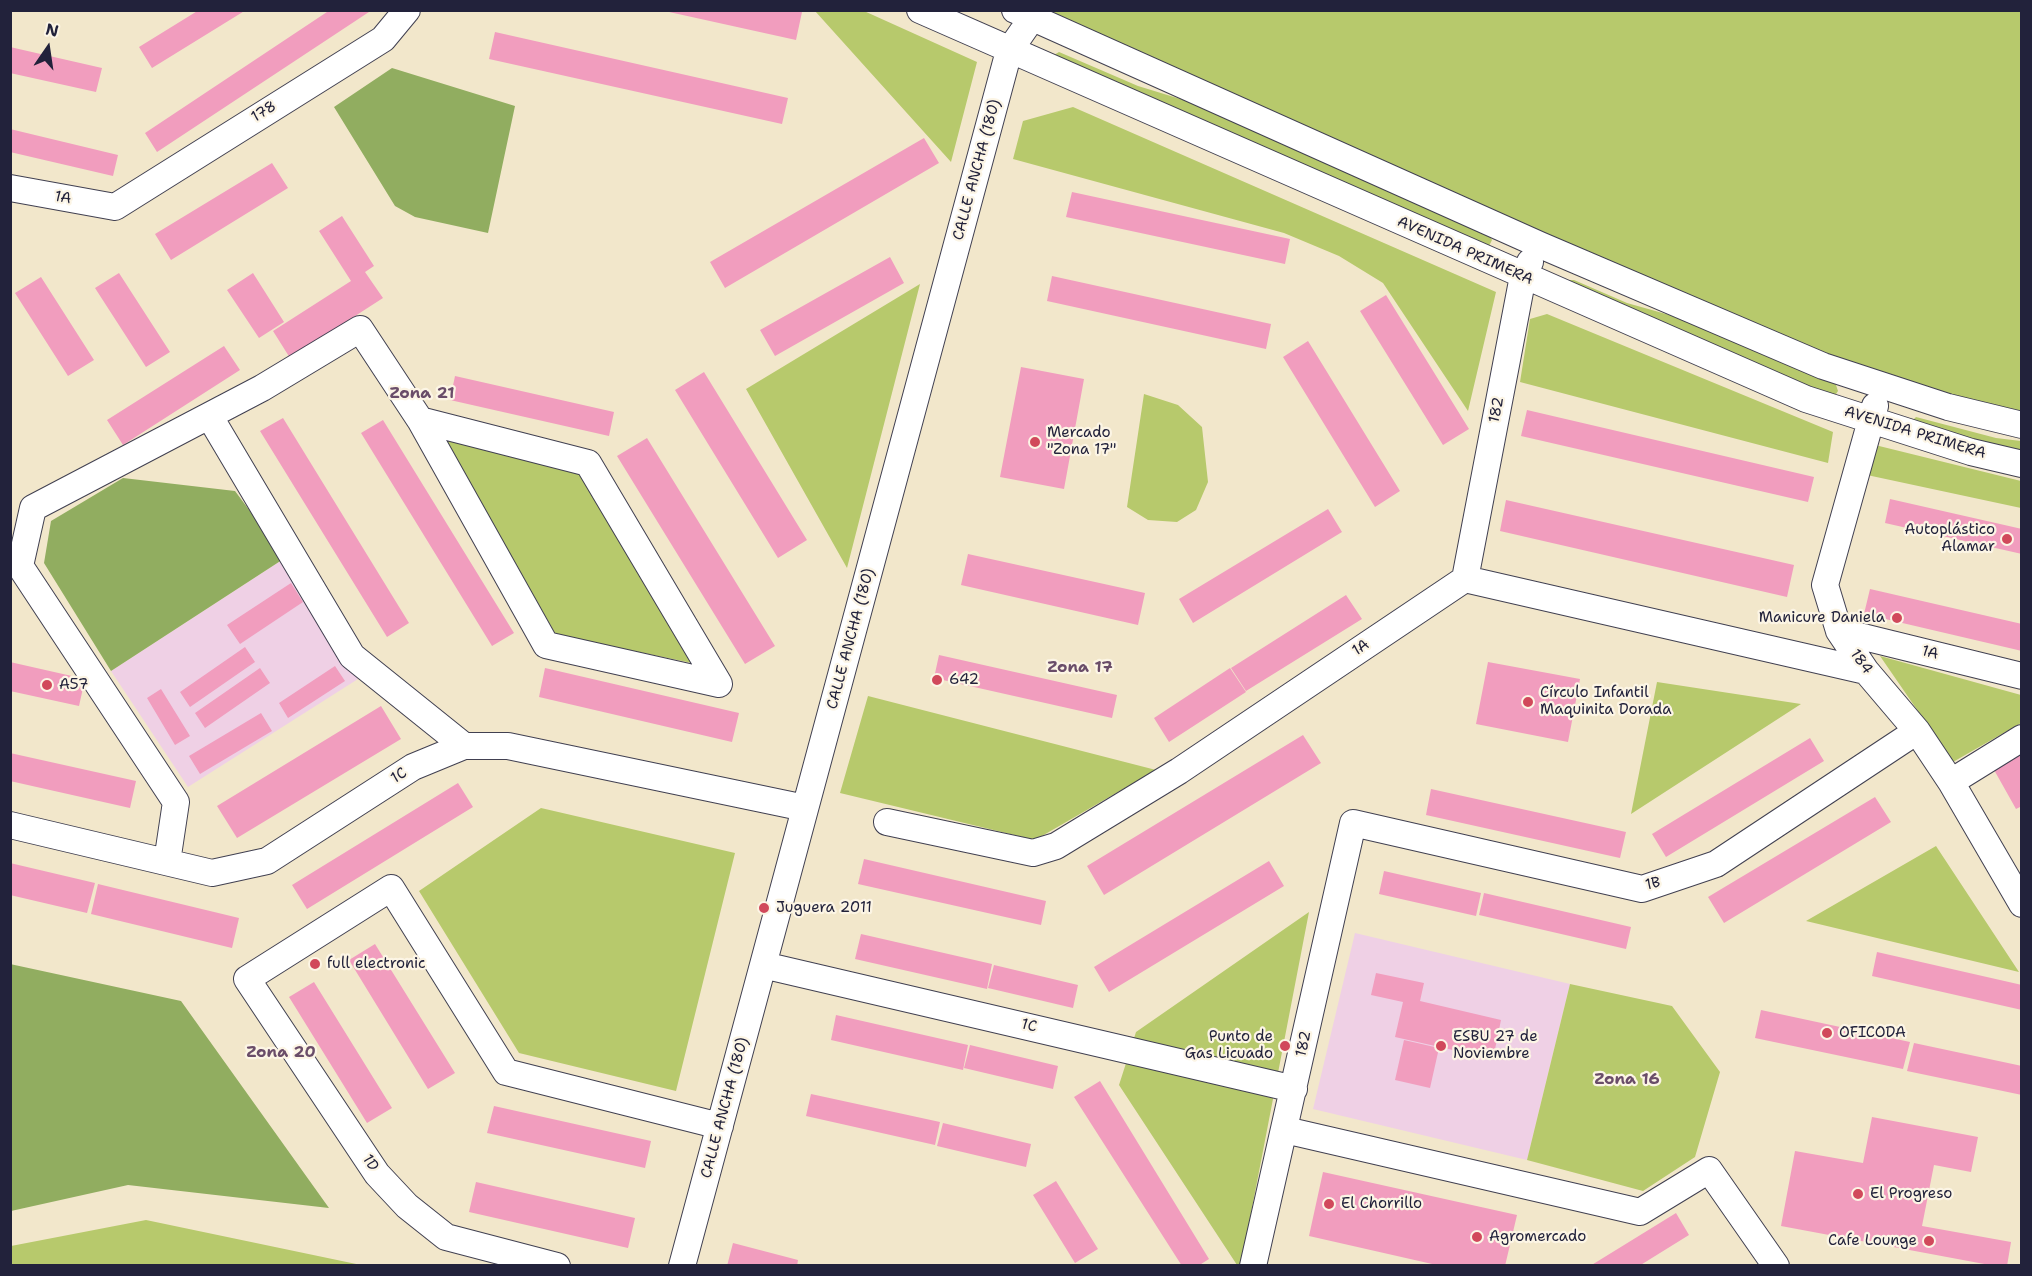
<!DOCTYPE html>
<html>
<head>
<meta charset="utf-8">
<style>
	body { margin:0 }
	#map { position:relative; width:2032px; height:1276px; overflow:hidden; background:#f2e7cb; font-family:"Shantell Sans",sans-serif }
	canvas { display:block }
	.frame { position:absolute; inset:0; border:12px solid #22223b; pointer-events:none }
	.north { position:absolute; left:18px; top:18px; width:60px; height:60px; -webkit-text-stroke:4px #fcf5e5; paint-order:stroke; rotate:13deg; font-size:16px; font-weight:700; line-height:24px; text-align:center; color:#22223b }
	.north::after { content:''; display:block; margin:auto; width:21px; height:27px; background:#22223b; clip-path:polygon(50% 0,100% 100%,50% 72%,0 100%) }
</style>
</head>
<body>
<div id="map">
<canvas width="2032" height="1276"></canvas>
<div class="frame"></div>
<div class="north">N</div>
</div>
<script>
const ctx = document.querySelector('canvas').getContext('2d');
ctx.lineJoin = 'round';
function fill(path, color) { ctx.fillStyle = color; ctx.fill(path, 'evenodd'); }
function trace(path, color, width, dash) { ctx.strokeStyle = color; ctx.lineWidth = width; ctx.lineCap = dash ? 'butt' : 'round'; ctx.setLineDash(dash || []); ctx.stroke(path); }
function label(font, color, halo, rows, align = 'center') {
  ctx.font = font + ' "Shantell Sans",sans-serif'; ctx.lineWidth = 4.5; ctx.setLineDash([]); ctx.textBaseline = 'middle'; ctx.strokeStyle = halo; ctx.fillStyle = color; for (const [text, x, y, turn = 0] of rows) {
    ctx.save(); ctx.translate(x, y); ctx.rotate((+turn || 0) * Math.PI / 180); ctx.textAlign = isNaN(turn) ? turn : align; if (halo) ctx.strokeText(text, 0, 0); ctx.fillText(text, 0, 0); ctx.restore();
  }
}
fill(new Path2D(`
	M285 558 358 679 188 787 111 671Z
	M1355 933 1570 984 1527 1160 1313 1109Z`), '#efd0e5');
fill(new Path2D(`
	M815 11H864L977 62 951 162Z
	M1031 11H2021V419L1876 386Z
	M1059 52 1138 86 1187 101 1489 235 1492 240 1489 246 1055 59 1054 55Z
	M1073 107 1496 292 1468 411 1383 283 1339 256 1284 233 1013 159 1023 121Z
	M1568 280H1574L1627 303 1673 316 1835 382 1838 391 1834 397 1823 396 1565 284Z
	M920 284 847 568 746 389Z
	M1547 314 1833 432 1828 463 1520 382 1530 319Z
	M1144 394 1178 405 1202 427 1208 482 1196 510 1177 522 1148 520 1127 507Z
	M1916 417 1996 438 2021 441V454L1915 425 1912 421Z
	M446 440 584 471 692 663 556 635Z
	M1875 445 2021 481V508L1867 475Z
	M1880 656 2021 695V723L1953 762Z
	M1657 682 1801 704 1631 814Z
	M868 696 1156 770 1035 840 840 793Z
	M541 808 735 853 676 1091 519 1053 419 891Z
	M1936 846 2019 972 1806 921Z
	M1309 912 1241 1265H1237L1119 1085 1136 1032Z
	M1570 984 1672 1006 1720 1072 1695 1157 1643 1191 1527 1160Z
	M146 1220 361 1265H11V1246Z`), '#b7c96c');
fill(new Path2D(`
	M392 68 515 106 488 233 415 217 395 206 334 107Z
	M123 478 235 491 285 558 111 671 44 563 51 521Z
	M10 964 181 1001 329 1208 128 1185 11 1211Z`), '#91ad60');
fill(new Path2D(`
	M199 10H246L152 68 139 47Z
	M330 10H372L157 152 145 133Z
	M660 10H793L802 12 796 40Z
	M495 32 788 98 782 124 489 59Z
	M10 47 102 68 96 92 10 73Z
	M10 129 118 155 113 176 10 152Z
	M924 138 939 163 725 288 710 262Z
	M272 163 288 188 171 260 155 234Z
	M1072 192 1290 239 1285 264 1066 217Z
	M342 216 374 266 365 272 383 298 290 358 273 331 351 281 319 231Z
	M890 257 904 283 775 356 760 330Z
	M119 273 170 352 146 367 95 288Z
	M253 273 284 322 259 338 227 290Z
	M1052 276 1271 324 1266 349 1047 301Z
	M41 277 94 360 68 376 15 293Z
	M1386 295 1469 429 1443 445 1360 311Z
	M1308 341 1400 491 1375 507 1283 357Z
	M224 346 240 370 123 445 107 420Z
	M1021 367 1084 379 1064 489 1000 477Z
	M704 372 807 540 778 558 675 390Z
	M455 376 614 412 609 436 450 400Z
	M1527 410 1814 477 1808 502 1521 436Z
	M283 418 409 623 387 637 260 431Z
	M383 420 514 633 492 646 361 433Z
	M647 438 775 646 745 664 617 456Z
	M1890 499 2022 529V554L1885 523Z
	M1506 500 1794 565 1787 597 1500 531Z
	M1328 509 1342 532 1193 623 1179 599Z
	M968 554 1145 593 1138 625 961 585Z
	M291 583 303 602 240 644 227 625Z
	M1870 589 2022 624V651L1864 614Z
	M1346 595 1362 619 1246 691 1231 668Z
	M245 647 255 662 190 707 180 692Z
	M939 655 1117 695 1112 718 934 678Z
	M10 662 85 679 79 706 10 691Z
	M1488 662 1580 679 1568 742 1476 724Z
	M335 666 345 681 288 718 279 703Z
	M260 668 270 683 205 728 195 713Z
	M545 668 739 713 732 742 539 697Z
	M1230 668 1246 692 1169 742 1154 718Z
	M161 689 190 736 175 745 147 698Z
	M381 706 401 739 237 838 217 806Z
	M261 713 272 731 200 774 189 756Z
	M1303 735 1321 763 1104 895 1087 866Z
	M1810 738 1824 761 1666 857 1652 834Z
	M2022 752V806L2016 809 1993 768Z
	M10 753 136 781 130 808 10 781Z
	M458 783 473 807 307 909 292 885Z
	M1431 789 1626 832 1620 858 1426 815Z
	M1875 797 1891 822 1724 923 1708 897Z
	M864 859 1046 901 1041 925 858 884Z
	M1269 861 1284 886 1109 992 1094 967Z
	M10 863 95 883 87 913 10 895Z
	M1384 871 1481 893 1476 916 1379 894Z
	M98 884 239 918 232 948 91 914Z
	M1484 893 1631 927 1626 949 1479 915Z
	M861 934 992 964 987 989 855 959Z
	M375 944 455 1073 428 1089 349 960Z
	M1877 952 2022 985V1010L1872 976Z
	M994 965 1078 985 1073 1008 988 988Z
	M1376 973 1424 983 1420 1001 1501 1020 1493 1059 1395 1037 1403 1002 1371 995Z
	M314 982 392 1108 367 1123 289 997Z
	M1761 1010 1910 1042 1903 1069 1755 1038Z
	M836 1015 968 1045 963 1070 831 1040Z
	M1404 1040 1439 1048 1430 1088 1395 1080Z
	M1914 1043 2022 1066V1095L1907 1071Z
	M970 1045 1058 1066 1053 1089 964 1068Z
	M1100 1081 1209 1259 1198 1266H1182L1074 1097Z
	M811 1094 940 1122 935 1145 806 1116Z
	M494 1106 651 1141 645 1168 487 1133Z
	M1872 1117 1978 1137 1971 1172 1934 1165 1922 1226 2011 1242 2007 1266H1995L1781 1226 1795 1151 1863 1163Z
	M943 1123 1031 1144 1026 1167 937 1146Z
	M1323 1172 1517 1215 1505 1266H1441L1309 1236Z
	M1056 1181 1098 1249 1075 1263 1033 1195Z
	M476 1182 635 1218 628 1248 469 1212Z
	M1676 1213 1689 1235 1639 1266H1590Z
	M733 1243 798 1260 797 1266H727Z`), '#f19dbe');
const minor = new Path2D(`
	M920 10 1806 399 1971 452 2022 464
	M1015 10 1540 245 1823 366 1948 407 2022 425
	M10 188 115 207 383 39 407 10
	M1875 406 1825 585 1839 631 1866 671 1917 731 1951 782 2022 904
	M210 417 352 656 464 746
	M1465 579 1523 276 1530 262
	M1839 631 2022 676
	M1951 782 2022 738
	M887 822 1033 853 1056 846 1179 771 1465 579 1866 671
	M10 825 212 873 267 861 413 767 464 746H508L805 808
	M167 862 176 802 20 566 33 508 262 388 360 329 420 420 546 645 719 684 588 463 420 420
	M763 965 1294 1089
	M1285 1130 1640 1212 1709 1170 1776 1266
	M557 1266 446 1237 407 1206 377 1174 247 979 391 888 506 1072 720 1126
	M682 1266 1009 51 1032 18
	M1253 1266 1353 823 1642 889 1716 864 1917 731`);
trace(minor, '#414051', 28);
trace(minor, '#fff', 26);
for (const [x, y, r, color] of [
	[1035,442,6,"#d1495b"],
	[2007,539,6,"#d1495b"],
	[1897,618,6,"#d1495b"],
	[937,680,6,"#d1495b"],
	[47,685,6,"#d1495b"],
	[1528,702,6,"#d1495b"],
	[764,908,6,"#d1495b"],
	[315,964,6,"#d1495b"],
	[1827,1033,6,"#d1495b"],
	[1285,1046,6,"#d1495b"],
	[1441,1046,6,"#d1495b"],
	[1858,1194,6,"#d1495b"],
	[1329,1204,6,"#d1495b"],
	[1477,1237,6,"#d1495b"],
	[1929,1241,6,"#d1495b"]
]) { const dot = new Path2D(); dot.arc(x, y, r, 0, 2 * Math.PI); ctx.fillStyle = color; ctx.fill(dot); trace(dot, '#fcf5e5', 2); }
label('15px', '#22223b', '#fcf5e5', [
	["178",264,112,-32],
	["CALLE ANCHA (180)",977,170,-75],
	["1A",63,198,10],
	["AVENIDA PRIMERA",1465,251,24],
	["182",1497,410,-79],
	["AVENIDA PRIMERA",1915,433,17],
	["CALLE ANCHA (180)",851,639,-75],
	["1A",1361,648,-34],
	["1A",1930,653,14],
	["184",1861,662,54],
	["1C",399,776,-33],
	["1B",1653,884,-15],
	["1C",1029,1026,13],
	["182",1304,1044,-78],
	["CALLE ANCHA (180)",725,1108,-75],
	["1D",370,1163,56]
]);
label('15px', '#22223b', '#fcf5e5', [
	["Mercado",1047,433],
	["\"Zona 17\"",1047,450],
	["Autoplástico",1995,530,"right"],
	["Alamar",1995,547,"right"],
	["Manicure Daniela",1885,618,"right"],
	["642",949,680],
	["A57",59,685],
	["Círculo Infantil",1540,693],
	["Maquinita Dorada",1540,710],
	["Juguera 2011",776,908],
	["full electronic",327,964],
	["OFICODA",1839,1033],
	["Punto de",1273,1037,"right"],
	["Gas Licuado",1273,1054,"right"],
	["ESBU 27 de",1453,1037],
	["Noviembre",1453,1054],
	["El Progreso",1870,1194],
	["El Chorrillo",1341,1204],
	["Agromercado",1489,1237],
	["Cafe Lounge",1917,1241,"right"]
], 'left');
label('bold 16px', '#6a4d69', '#fcf5e5', [
	["Zona 21",422,394],
	["Zona 17",1080,668],
	["Zona 20",281,1053],
	["Zona 16",1627,1080]
]);
</script>
</body>
</html>
